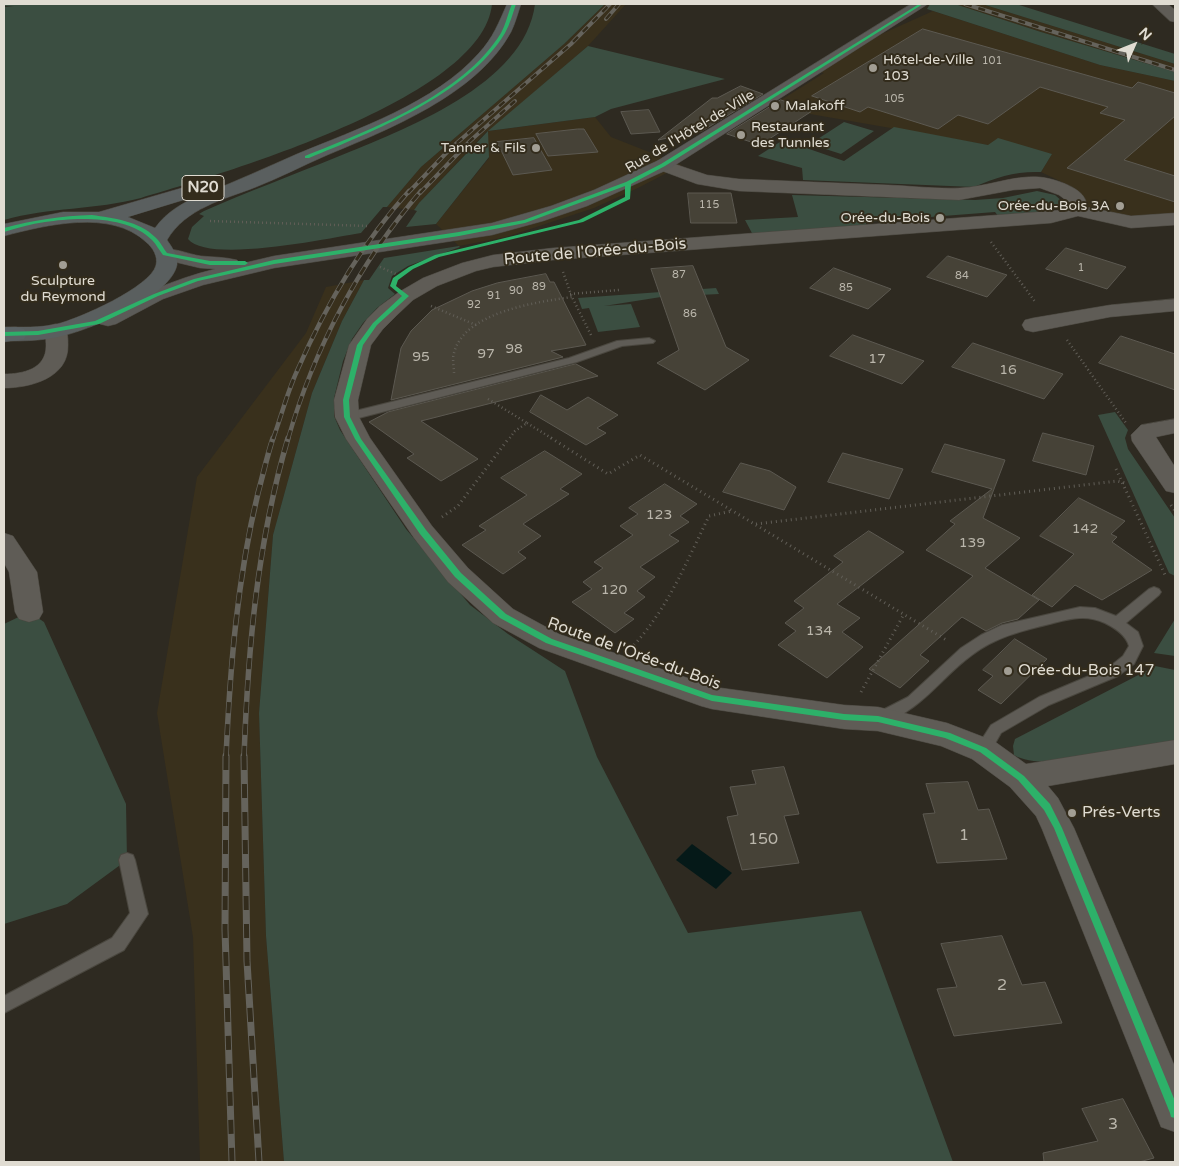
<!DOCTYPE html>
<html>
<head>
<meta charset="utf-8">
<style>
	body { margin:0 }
	#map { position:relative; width:1179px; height:1166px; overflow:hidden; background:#2e2a21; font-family:"Varela Round",sans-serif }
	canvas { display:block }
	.frame { position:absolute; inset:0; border:5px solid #e0dcd2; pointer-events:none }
	.north { position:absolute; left:1109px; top:20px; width:50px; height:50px; -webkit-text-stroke:4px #332c1c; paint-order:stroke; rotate:46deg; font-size:14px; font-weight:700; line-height:20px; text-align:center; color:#e0dcd2 }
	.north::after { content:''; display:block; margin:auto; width:18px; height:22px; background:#e0dcd2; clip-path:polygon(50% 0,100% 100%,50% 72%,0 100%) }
</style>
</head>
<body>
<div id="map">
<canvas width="1179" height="1166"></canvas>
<div class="frame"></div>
<div class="north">N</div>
</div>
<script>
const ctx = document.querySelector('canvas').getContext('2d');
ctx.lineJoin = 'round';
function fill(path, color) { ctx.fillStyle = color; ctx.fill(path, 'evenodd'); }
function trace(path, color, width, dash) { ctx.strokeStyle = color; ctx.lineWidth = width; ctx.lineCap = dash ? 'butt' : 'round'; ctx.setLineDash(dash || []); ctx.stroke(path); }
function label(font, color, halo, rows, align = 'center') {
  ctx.font = font + ' "Varela Round",sans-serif'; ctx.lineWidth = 4; ctx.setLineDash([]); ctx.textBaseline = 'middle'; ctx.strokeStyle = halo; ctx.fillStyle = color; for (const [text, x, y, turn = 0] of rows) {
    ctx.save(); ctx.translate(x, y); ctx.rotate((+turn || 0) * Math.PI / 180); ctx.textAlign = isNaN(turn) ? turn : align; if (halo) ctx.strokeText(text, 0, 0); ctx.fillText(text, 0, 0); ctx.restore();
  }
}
fill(new Path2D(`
	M605 4H626L588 46 489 131 595 117 611 137 682 165 638 188 594 208 506 237 459 246 436 224 489 158 487 131 419 203 414 210 387 207 421 167 564 44Z
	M955 4H982L1175 64V72L1041 32Z
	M933 11 1100 65 1175 81V217L1139 220 1080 208 1070 186 1041 172 1052 154 988 145 770 107 824 73 806 68Z
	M364 280 342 321 312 393 273 535 259 713 266 936 284 1162H200L193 937 157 713 197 477 306 333 326 287Z`), '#39301c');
fill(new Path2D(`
	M4 4H492C483 99 220 174 141 198 96 210 49 207 4 220V7L14 6H4Z
	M535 4H605L564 44 421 167 387 207H383L361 233C329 238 208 264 188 239L192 227 204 216 199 214 204 211C247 192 293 175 337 157 403 130 525 85 535 4Z
	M930 4H955L1041 32 1175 72V81L1100 65 927 9Z
	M982 4H1016L1175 54V64Z
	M588 46 725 79 611 109 595 117 488 131 489 157 436 224 406 227 417 211 414 210 419 203 488 131Z
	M844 122 874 131 841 154 810 144Z
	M894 127 988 145 998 138 1052 154 1041 172C1016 171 997 177 974 187L803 180 802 168 758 156 783 140 844 161Z
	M1037 191 1055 195 1064 203 1050 210 999 217 995 212 865 222 869 229 753 235 745 220 798 217 792 195 975 200 1003 198Z
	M459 246 460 247 408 266 392 276 388 288 395 294 377 308 363 323 352 339 343 361 334 398V416L340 430 406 529 470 605 508 634 565 671 597 757 688 933 861 911 953 1162H284L266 936 259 713 273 535 312 393 342 321 364 280H369L384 258Z
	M716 288 719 294 661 297 604 306 631 304 640 327 598 332 589 308 582 309 578 298Z
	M1115 412 1128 430 1125 438 1128 449 1175 518V576L1169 573 1098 415Z
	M29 612 44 622 126 804 127 860 67 904 4 924V624Z
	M1175 619V656L1154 653Z
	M1150 665 1175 670V744C1140 750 1042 773 1014 755L1013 746 1015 739 1148 670Z`), '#3b4e41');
fill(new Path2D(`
	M692 844 732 873 716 889 676 860Z`), '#051918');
const building = new Path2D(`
	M923 29 1132 88 1138 82 1175 93V116L1124 160 1175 176V202L1067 168 1125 120 1100 113 1108 107 1040 87 988 124 958 115 938 129 868 107 860 112 812 96Z
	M741 86 763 94 702 131 658 140 712 98H717Z
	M781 100 812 111 760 145 727 134Z
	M649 110 660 132 631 134 621 112Z
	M578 129H584L598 152 548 156 536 134Z
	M534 138 552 170 513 175 497 142Z
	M688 193H731L737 223H691Z
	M1066 248 1126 267 1107 289 1046 269Z
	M948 256 1007 275 987 297 927 277Z
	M693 266 726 347 749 360 705 390 657 363 679 350 651 269Z
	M834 268 891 289 868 309 810 288Z
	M546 274 550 282H554L586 345 551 351 563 357 391 400 401 348 411 331 432 310 472 291 497 283Z
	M853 335 924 361 902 384 830 356Z
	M1121 336 1175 354V390L1099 363Z
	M973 343 1063 374 1044 399 952 367Z
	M576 364 598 376 421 421 478 459 441 481 407 458 414 454 369 422 388 412Z
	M541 395 567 410 588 397 618 415 597 428 606 433 586 445 530 412Z
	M1043 433 1094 446 1086 475 1033 461Z
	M945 444 1005 460 983 518 1020 538 985 568 1039 600 1018 619 1002 623 986 631 962 617 920 655 929 661 900 688 869 669 973 576 926 550 955 524 950 521 992 489 932 472Z
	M545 451 582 474 560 489 569 494 523 524 541 536 518 552 526 558 503 574 462 545 486 530 479 526 527 495 501 478Z
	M843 453 903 469 889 499 828 482Z
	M741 463 770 471 796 487 784 510 723 492Z
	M665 484 697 504 680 516 689 522 669 535 679 541 640 567 655 577 637 591 645 597 624 613 634 619 615 633 572 602 592 589 583 582 603 568 594 562 633 535 620 526 638 514 629 508Z
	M1079 498 1125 521 1111 534 1117 537 1112 542 1152 570 1102 600 1075 585 1052 607 1032 595 1074 554 1040 536Z
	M869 531 904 552 837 604 860 618 842 632 863 647 827 678 778 645 796 631 785 623 804 608 794 601 843 562 834 556Z
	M1015 639 1047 659 1001 704 978 690 993 676 983 670Z
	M784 767 799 814 784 816 799 863 742 870 727 817 738 815 730 787 756 784 752 771Z
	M968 782 978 810 989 809 1007 859 937 863 923 814 935 813 926 784Z
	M1002 936 1022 985 1045 982 1062 1023 954 1036 937 989 957 987 941 944Z
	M1123 1099 1154 1158 1139 1162H1044L1043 1153 1098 1141 1082 1109Z`);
fill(building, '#464237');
trace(building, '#5c5951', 1);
const service = new Path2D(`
	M649 338 655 341 653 343 622 346 577 362 347 421 341 417 343 414 569 358 617 341Z
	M1154 587 1159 589 1161 592 1159 595 1126 623 1138 632 1143 646 1134 664 1118 676 1049 705 1001 733 989 754 983 756 977 754 975 750 991 725 1039 697 1108 668 1123 656 1129 646C1126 635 1115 628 1105 623 1085 614 1070 619 1050 624 1021 631 996 637 972 655 938 680 922 711 878 725L873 723 870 719 873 715 908 697 961 648 981 635 1002 625 1080 607 1095 608 1116 616 1149 589Z
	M127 853 133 855 135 860 148 914 124 950 4 1013V996L112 938 130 913 119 860 121 855Z`);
const minor = new Path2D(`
	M1152 4H1168L1175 10V22L1170 21Z
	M663 160 707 175 739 179C789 181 838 183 888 185 912 186 936 189 960 188 987 187 1013 175 1039 177 1053 178 1090 189 1086 207L1131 216 1175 213V225L1131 228 1078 216 1051 223 553 260 493 267 476 271 437 286 413 300 396 316 383 329 371 345 358 400 359 417 370 438 432 526 468 568 513 609 559 634 714 687 844 705 878 707 947 723 994 741 1026 764 1175 740V764L1048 786 1058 798 1074 828 1175 1067V1132L1161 1127 1042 829 1036 816 1010 787 972 759 941 746 878 731 844 729 712 709 701 706 539 648 493 623 448 582 414 538 346 439 335 417 334 400 349 345 367 319 380 306 399 292 423 278 462 263 493 255 553 248 1051 211 1060 210 1068 205 1067 201 1059 195 1040 188 1013 190 959 200 739 191 697 184 657 169 654 165 657 161Z
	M1175 299V311L1110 317 1033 332 1025 330 1022 325 1025 320 1033 318 1110 305Z
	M56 324 64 326C68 332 68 338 68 345 69 378 30 388 4 388V374C23 374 46 369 46 346 46 338 44 333 48 326Z
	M1175 419V433L1156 437 1175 467V493L1166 491 1132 441 1131 435 1141 425Z
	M4 533 13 536 37 572 43 612 39 619 29 622 19 619 15 612 9 572 4 563Z`);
const secondary = new Path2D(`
	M911 4H928L669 169 587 206 543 221 492 235 274 268 203 285 163 299 116 324 108 326 100 324 97 319 100 314C138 296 174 279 215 269L200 268 158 258 155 254 158 250C172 246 187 254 201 256 213 257 225 257 237 260L240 264 274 256 492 223 551 206 594 190 657 161Z`);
const primary = new Path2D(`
	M507 4H521C518 13 515 24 511 32 477 95 387 130 325 156 302 166 279 178 256 187 223 200 186 208 167 240 172 247 178 256 177 265 170 298 87 331 58 337 40 341 22 341 4 341V327C21 327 40 328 57 324 78 319 151 287 156 265 158 256 153 248 146 242 111 209 46 225 4 236V224L63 212H99L199 183 206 185 208 189 206 193C237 181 267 167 297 154 357 129 435 103 479 53 493 38 499 22 507 4ZM203 194C184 202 167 211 155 228L128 217Z`);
const trunk = new Path2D(`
	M16 327 24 329 27 334 24 339 4 342V328Z`);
trace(service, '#4a473f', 2);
trace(minor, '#4a473f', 1);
trace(secondary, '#4a473f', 1);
trace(primary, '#4a473f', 1);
trace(trunk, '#4a473f', 1);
trace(new Path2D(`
	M210 221 369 226
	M991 242 1036 303
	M380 267 398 275
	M563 272 572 297 591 335
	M570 294 619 290
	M431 306 476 325
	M1067 340 1126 423
	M454 373C454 367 452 359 454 353 464 312 537 302 572 297
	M488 399 527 423 515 431 509 439
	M527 423 553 439`), '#615e57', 2.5, [1, 3]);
trace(new Path2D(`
	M551 438 608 474 640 455 948 641
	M1116 469 1166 577
	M1171 505 1175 511
	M442 517 458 506 509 438
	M756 524 1117 481 1125 483
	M634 645C668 608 687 561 709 516L732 511
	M861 692 904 614`), '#615e57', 3, [1, 4]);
fill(service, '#5f5c56');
fill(minor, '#5f5c56');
fill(secondary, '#5b5b58');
fill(primary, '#5a5f5f');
fill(trunk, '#5b6264');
const railFar3 = new Path2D(`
	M965 4 1175 70
	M606 19 619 4
	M408 193 451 148 571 44 610 4
	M420 193 470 141 515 101`);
const railFar2 = new Path2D(`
	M273 439C281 417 287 393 297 371 325 307 362 243 409 191
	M288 439C314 349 359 263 421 191`);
const railFar1 = new Path2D(`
	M226 757C230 669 237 580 258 493 263 475 267 456 273 438
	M244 757C248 648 257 544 288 438`);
const rail = new Path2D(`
	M226 756 225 929 232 1162
	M244 756 247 961 259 1162`);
trace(railFar3, '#65635c', 4);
trace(railFar2, '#65635c', 4.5);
trace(railFar1, '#65635c', 5.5);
trace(rail, '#65635c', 7);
trace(railFar3, '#332c1c', 2.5, [7]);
trace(railFar2, '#332c1c', 3, [9]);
trace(railFar1, '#332c1c', 4, [11]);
trace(rail, '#332c1c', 5, [14]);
fill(new Path2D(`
	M512 4H516C513 13 510 24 505 33 469 94 372 132 309 158H305V156C370 130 463 95 501 33 506 24 508 13 512 4Z
	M919 4H923L665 166 631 184 630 199 583 222 439 257 413 269 398 280 396 286 409 296 377 325 363 345 349 400 350 417 361 439 426 530 461 573 506 614 552 639 712 695 844 714 878 716 950 733 986 748 1024 776 1050 804 1062 828 1175 1101V1118L1171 1117 1170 1113 1054 828 1044 810 1018 780 980 752 945 738 878 722 844 720 712 701 546 643 500 618 455 577 420 534 355 439 344 417 343 400 357 345 373 323 402 296 390 286 393 278 409 267 435 255 579 220 625 197V186L525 223 459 236 274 264 198 281 158 296 99 324 38 335 4 336V332L38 331 95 321 154 294 194 279 274 260 459 232 524 220 626 182 661 164Z
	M92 215C113 218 139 221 155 237 160 241 163 248 167 253L210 261H245L248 263 245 265H210L163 255C159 250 156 244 152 240 128 215 76 217 45 222 31 224 17 228 4 232V228C33 220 61 216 92 215Z`), '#2db169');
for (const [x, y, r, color] of [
	[873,68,5,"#a29e94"],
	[775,106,5,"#a29e94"],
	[741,135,5,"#a29e94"],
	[536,148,5,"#a29e94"],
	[1120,206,5,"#a29e94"],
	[940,218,5,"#a29e94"],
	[63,265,5,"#a29e94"],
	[1008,671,5,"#a29e94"],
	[1072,813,5,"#a29e94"]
]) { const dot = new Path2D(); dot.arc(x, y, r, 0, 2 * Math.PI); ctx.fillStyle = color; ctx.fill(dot); trace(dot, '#332c1c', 2); }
label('11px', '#bab6ab', null, [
	["101",992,61],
	["105",894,99],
	["115",709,205],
	["1",1081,268],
	["87",679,275],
	["84",962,276],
	["89",539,287],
	["85",846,288],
	["90",516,291],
	["91",494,296],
	["92",474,305],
	["86",690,314]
]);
label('14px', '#e0dcd2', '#332c1c', [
	["Hôtel-de-Ville",883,60],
	["103",883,76],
	["Malakoff",785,106],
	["Restaurant",751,127],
	["des Tunnles",751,143],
	["Tanner & Fils",526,148,"right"],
	["Orée-du-Bois 3A",1110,206,"right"],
	["Orée-du-Bois",930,218,"right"],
	["Sculpture",63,281,"center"],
	["du Reymond",63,297,"center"]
], 'left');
label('14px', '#e0dcd2', '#332c1c', [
	["Rue de l'Hôtel-de-Ville",690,132,-31]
]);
label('14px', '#bab6ab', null, [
	["98",514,349],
	["97",486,354],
	["95",421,357],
	["17",877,359],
	["16",1008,370],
	["123",659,515],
	["142",1085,529],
	["139",972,543],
	["120",614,590],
	["134",819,631]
]);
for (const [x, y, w] of [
	[203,188,42]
]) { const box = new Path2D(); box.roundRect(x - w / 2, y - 12.5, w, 25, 4); ctx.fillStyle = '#332c1c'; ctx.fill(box); trace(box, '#e0dcd2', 1); }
label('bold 15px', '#e0dcd2', null, [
	["N20",203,188]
]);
label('16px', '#e0dcd2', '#332c1c', [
	["Route de l'Orée-du-Bois",595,252,-5],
	["Route de l'Orée-du-Bois",634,654,20]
]);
label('16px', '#e0dcd2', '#332c1c', [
	["Orée-du-Bois 147",1018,671],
	["Prés-Verts",1082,813]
], 'left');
label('16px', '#bab6ab', null, [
	["1",964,836],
	["150",763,840],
	["2",1002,986],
	["3",1113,1125]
]);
</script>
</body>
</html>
